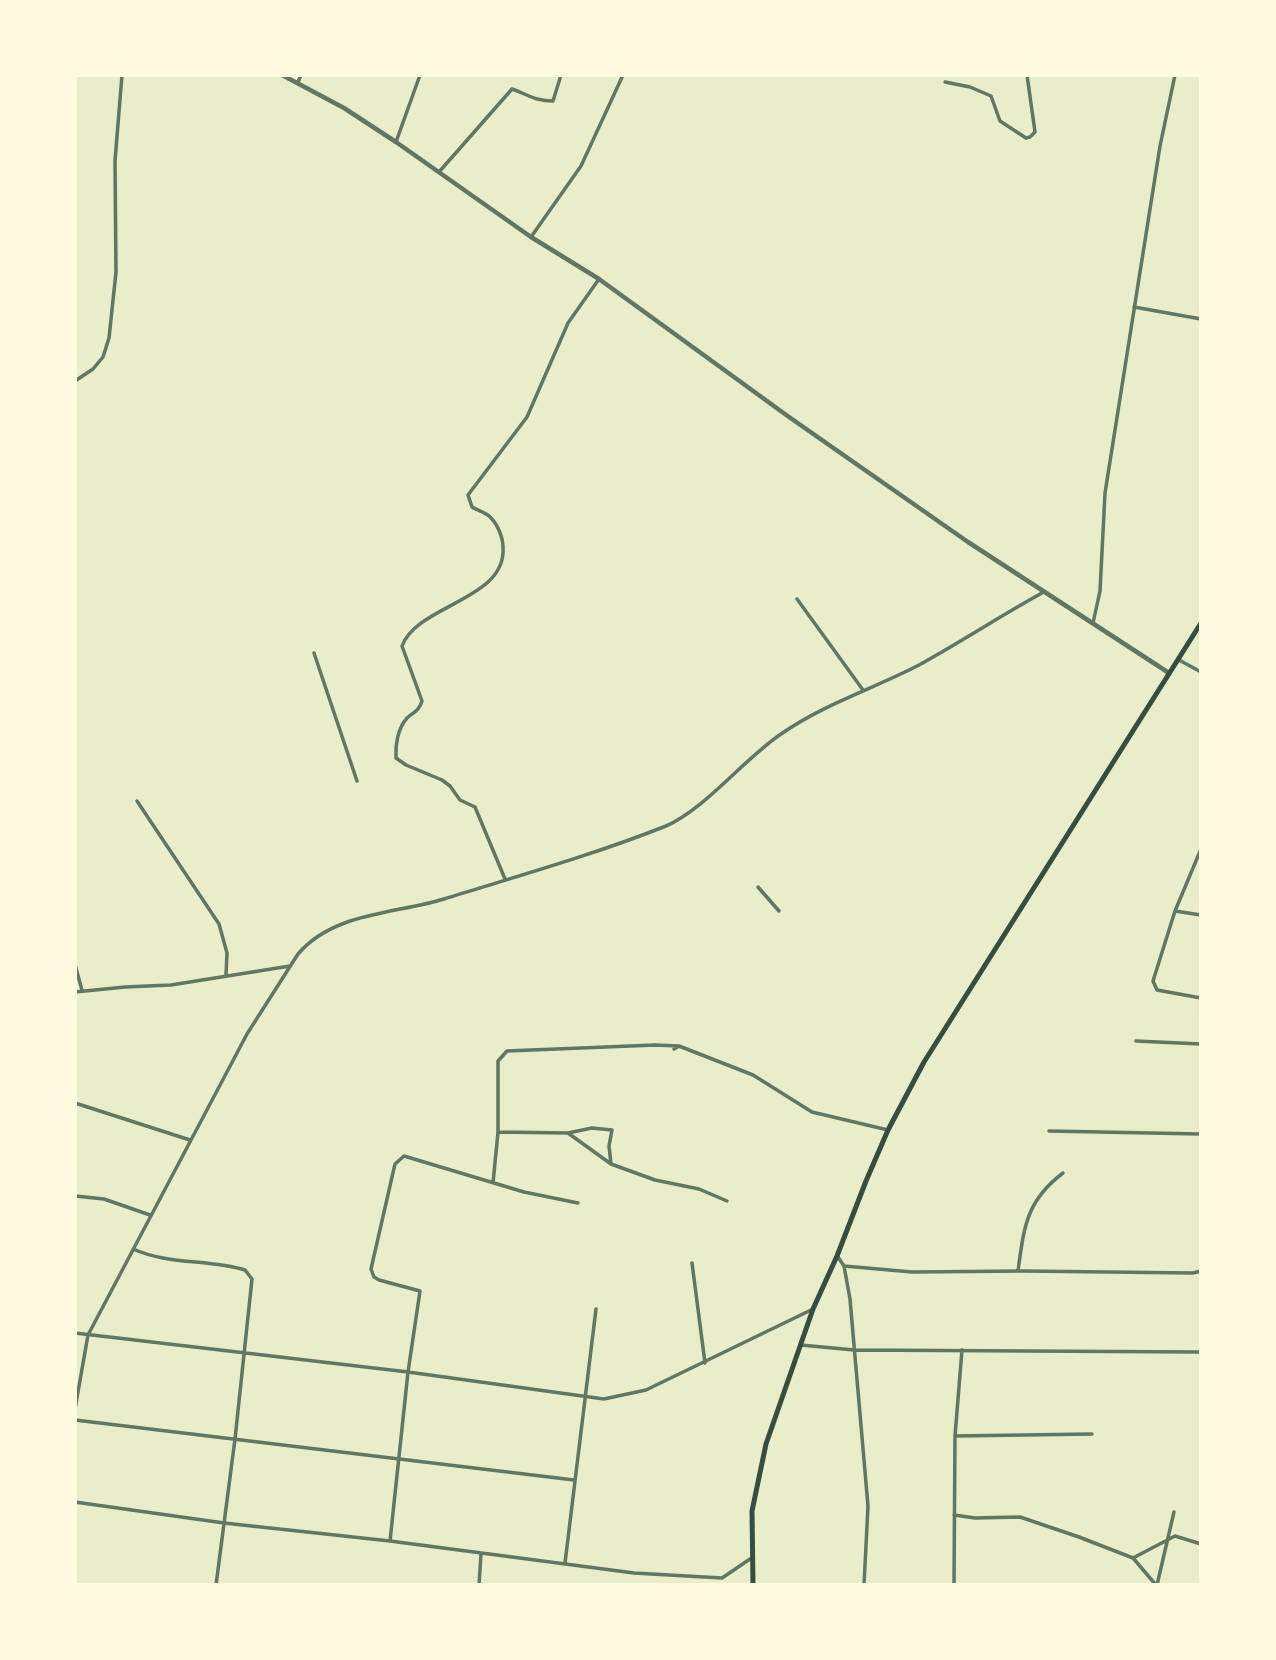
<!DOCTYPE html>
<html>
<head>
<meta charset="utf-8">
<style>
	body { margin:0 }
	#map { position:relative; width:1276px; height:1660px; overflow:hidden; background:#e9edc9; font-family:Figtree,sans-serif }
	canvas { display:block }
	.frame { position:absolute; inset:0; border:77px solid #fefae0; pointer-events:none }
</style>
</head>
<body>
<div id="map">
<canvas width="1276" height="1660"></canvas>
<div class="frame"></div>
</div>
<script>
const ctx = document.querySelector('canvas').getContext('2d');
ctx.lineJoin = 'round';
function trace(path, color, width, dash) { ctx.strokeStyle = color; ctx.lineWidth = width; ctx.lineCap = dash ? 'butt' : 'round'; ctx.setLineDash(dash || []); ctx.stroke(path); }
trace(new Path2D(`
	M298 82 301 75
	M945 82 970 87 991 96 1000 121 1026 138 1030 137 1035 132 1027 75
	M396 142 420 75
	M439 172 512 89C529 95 535 101 553 101L561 75
	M531 237 581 166 623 75
	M1134 307 1201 319
	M75 381 93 369 103 357 109 338 116 272 115 161 122 75
	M797 599 863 690
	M1093 623 1100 591 1105 493 1160 146 1175 75
	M314 653 357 781
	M1179 660 1201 672
	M137 801 219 924 227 953 226 975
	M1201 849 1175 911 1153 981 1157 990 1201 998
	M505 879 475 807 460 800 450 786 442 780 406 765 396 758C395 745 398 728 407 718 414 712 419 711 422 701L402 646C418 604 507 600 503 547 503 538 498 525 491 518 486 512 478 511 472 507L468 495 527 417 568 323 599 279
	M758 887 779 911
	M1175 911 1201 915
	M75 965 82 990
	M75 992 125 987 171 985 290 966
	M1136 1041 1201 1044
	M674 1049 679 1046 753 1075 812 1112 888 1130
	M75 1103 190 1140
	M1049 1131 1201 1134
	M498 1132 568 1133 611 1164 655 1180 699 1189 727 1201
	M568 1133 592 1128 612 1130 609 1146 611 1164
	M493 1183 498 1132V1061L507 1051 655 1045 679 1046
	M75 1196 104 1199 150 1215
	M133 1249C169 1265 208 1259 245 1270L252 1279 235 1439 216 1585
	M838 1257 844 1266 912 1272 1023 1271 1193 1273 1201 1271
	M692 1263 705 1363
	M844 1266 850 1299 868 1506 864 1585
	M1018 1271C1024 1227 1026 1201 1063 1173
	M75 1333 408 1372 604 1399 646 1390 811 1310
	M801 1345 854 1350 1201 1352
	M75 1409 88 1335 247 1034 298 954C334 912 395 914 444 899 518 876 593 855 666 826 704 810 745 758 781 734 824 704 873 689 919 665 961 642 1000 616 1042 593
	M75 1420 574 1480
	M955 1436 1092 1434
	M75 1502 224 1523 390 1541 634 1573 722 1578 753 1557
	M954 1515 975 1518 1020 1517 1079 1537 1133 1558 1156 1585
	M390 1541 408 1372 420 1291 379 1280 374 1277 371 1269 395 1164 404 1156 524 1192 578 1203
	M1133 1558 1175 1536 1201 1544
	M565 1563 596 1309
	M479 1585 481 1554
	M954 1585 955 1436 962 1350
	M1157 1585 1174 1512`), '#617663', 3.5);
trace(new Path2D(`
	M282 75 344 108 396 142 531 237 599 279 789 417 968 542 1169 673`), '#617663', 4.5);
trace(new Path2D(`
	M753 1585 752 1511 766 1444 813 1309 837 1256 866 1181 888 1130 924 1062 1201 623`), '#344e41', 5);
</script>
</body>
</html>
